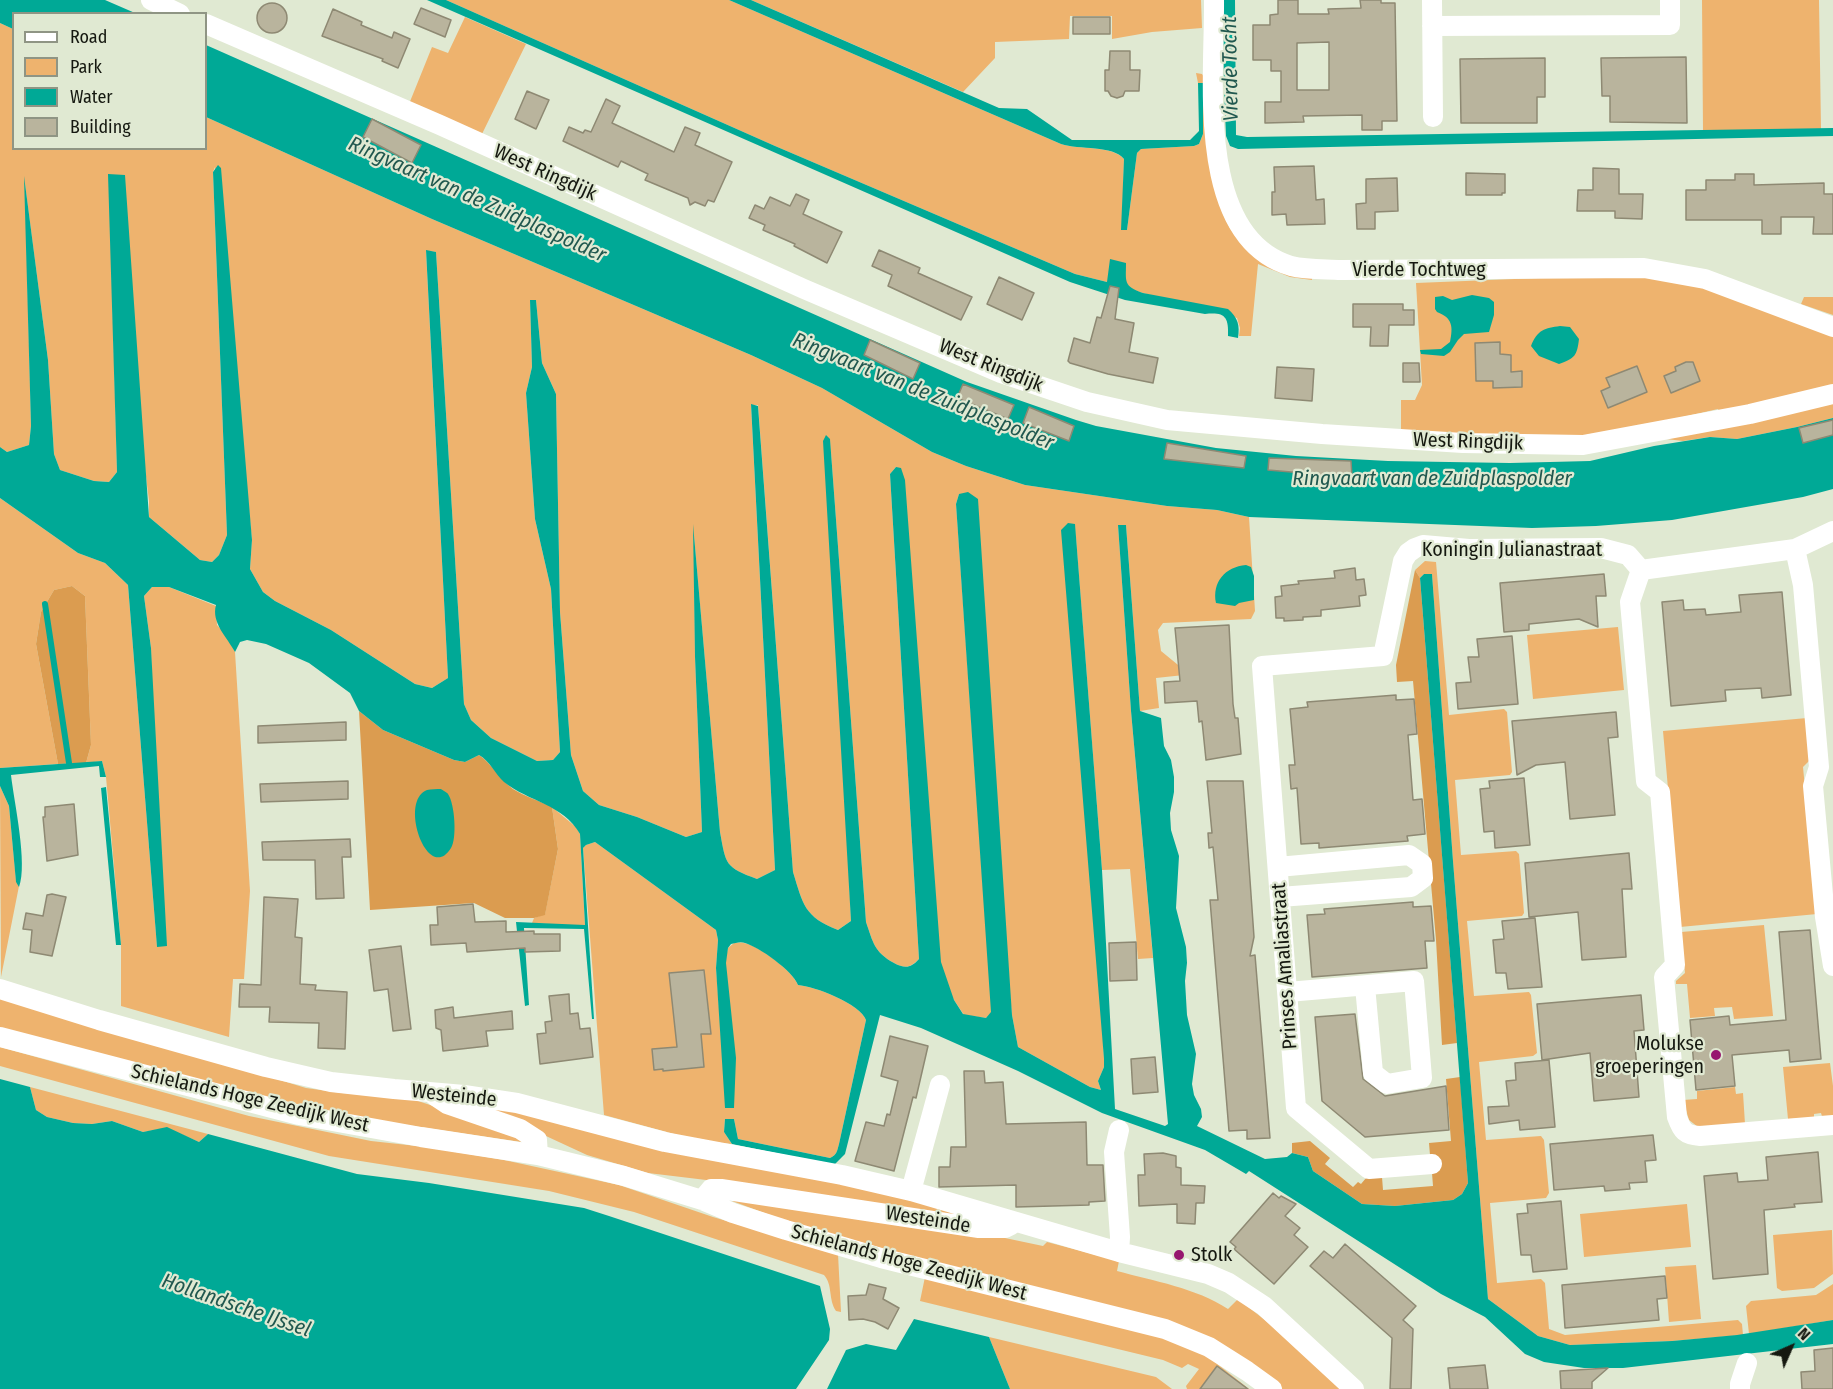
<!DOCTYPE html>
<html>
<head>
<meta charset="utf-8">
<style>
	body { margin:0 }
	#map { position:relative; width:1833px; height:1389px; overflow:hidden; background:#e0e9d2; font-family:"Fira Sans Condensed",sans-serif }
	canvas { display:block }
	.legend { position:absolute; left:12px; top:12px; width:195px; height:138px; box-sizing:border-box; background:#e0e9d2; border:2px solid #8f9584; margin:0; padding:8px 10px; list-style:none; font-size:18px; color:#151810 }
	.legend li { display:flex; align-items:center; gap:12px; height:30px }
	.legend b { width:30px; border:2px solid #8f9584 }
	.north { position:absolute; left:1761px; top:1317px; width:60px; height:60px; -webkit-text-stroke:4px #e0e9d2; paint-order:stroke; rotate:45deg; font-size:16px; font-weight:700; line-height:24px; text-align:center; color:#151810 }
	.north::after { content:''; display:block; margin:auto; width:21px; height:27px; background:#151810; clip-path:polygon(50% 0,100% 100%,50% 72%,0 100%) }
</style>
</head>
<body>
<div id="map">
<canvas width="1833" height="1389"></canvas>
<ul class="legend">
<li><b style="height:8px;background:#fff"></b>Road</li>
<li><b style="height:16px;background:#eeb36e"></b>Park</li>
<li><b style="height:16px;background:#00a996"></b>Water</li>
<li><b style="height:16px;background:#b9b49d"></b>Building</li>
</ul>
<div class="north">N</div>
</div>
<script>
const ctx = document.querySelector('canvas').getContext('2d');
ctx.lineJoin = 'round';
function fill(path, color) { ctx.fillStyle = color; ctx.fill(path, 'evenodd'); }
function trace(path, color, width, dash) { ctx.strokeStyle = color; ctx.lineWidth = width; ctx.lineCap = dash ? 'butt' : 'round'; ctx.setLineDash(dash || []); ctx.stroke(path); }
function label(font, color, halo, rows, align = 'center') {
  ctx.font = font + ' "Fira Sans Condensed",sans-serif'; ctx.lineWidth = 4.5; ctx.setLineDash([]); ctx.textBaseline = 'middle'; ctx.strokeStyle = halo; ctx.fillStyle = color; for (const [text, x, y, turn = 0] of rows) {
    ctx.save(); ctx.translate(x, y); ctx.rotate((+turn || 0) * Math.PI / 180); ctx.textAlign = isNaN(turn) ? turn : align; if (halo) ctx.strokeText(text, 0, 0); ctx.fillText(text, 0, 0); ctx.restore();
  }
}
fill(new Path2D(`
	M446 0H729L1061 144C1079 150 1112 145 1124 159L1122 230H1127L1137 153 1141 149 1194 146 1199 144 1203 134V84L1198 83 1196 73 1202 74 1209 85 1223 214C1241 258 1271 260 1312 274V280L1290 277 1258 264 1251 336H1239L1240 328 1237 318 1143 293 1130 289 1126 282H1107L1075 274 775 146Z
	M751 0H1201L1202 28 1152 32 1112 39V16H1070L1069 39 995 42V58L963 92Z
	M1702 0H1819L1821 129 1703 131Z
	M465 17 526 44 482 134 409 104 432 47 448 53Z
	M0 23 13 29 14 148H206V117L432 219 751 355 822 388 932 452 966 466 1025 485 1167 506 1217 510 1249 517 1255 611 1251 619 1163 623 1158 630 1161 651 1183 669 1184 675 1156 678 1159 708 1140 711 1126 525H1118L1131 711 1153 958 1138 959 1130 869 1102 870 1075 525 1104 1059V1067L1098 1081 1101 1090 1090 1087 1018 1047 1012 1015 959 494 956 504 992 1013 986 1018 964 1015 954 1000 927 950 896 467 890 474 919 959C910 968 905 969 894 963 874 952 873 942 866 922L830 439 851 921 838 930C804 917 803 904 793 872L758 405H751L775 870 757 879C725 867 726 865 720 832L694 536 695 657 702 832 686 837 637 817 599 805 583 791 571 755 560 612 556 394 542 363 536 300H530L532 367 526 393 535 519 551 589 560 752 553 760 537 761 491 738 471 720 464 704 436 252 426 251 448 678 432 688 415 684 331 630 275 601 263 592 250 569 252 540 215 167 213 172 227 535 219 555 212 562 200 560 149 517V501L109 175 117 472 109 482 94 481 60 470 54 454 48 360 25 184 31 426 29 445 7 452 0 447Z
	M1613 275 1644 276 1693 284 1833 335V389L1720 414 1718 409 1630 429 1584 437 1401 434V400H1415L1422 385 1416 283Z
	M1804 297H1833V315L1801 304Z
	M1833 398V418L1797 427 1737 439 1710 437 1683 441 1666 439Z
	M0 498 78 553 105 563 128 585 157 947 151 648 144 596 152 587H169L216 606 217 625 227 635 235 652 250 891 244 979H233L229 1037 121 1006V945L106 777 102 761 86 763 91 745 85 596 72 586 54 590 41 612 36 644 58 764 0 768Z
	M1425 561 1436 562 1449 715 1504 709 1507 712 1512 772 1510 775 1455 780 1461 855 1516 851 1519 854 1524 913 1522 916 1467 921 1474 996 1529 992 1531 995 1537 1053 1533 1056 1479 1062 1486 1140 1541 1136 1544 1140 1549 1193 1546 1198 1490 1203 1497 1283 1541 1279 1545 1283 1549 1329 1565 1335 1738 1320 1742 1324 1743 1335 1672 1341 1570 1345 1538 1336 1488 1299 1453 861 1432 574H1424L1420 578 1415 570Z
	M1618 627 1624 690 1533 699 1527 635Z
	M1807 718 1811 759 1803 767 1817 914 1680 927 1663 731Z
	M0 786 9 806 16 881 19 886 1 977Z
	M552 807 576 827 580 834 585 925 583 926 532 923 534 918 545 914 558 849Z
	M595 842 716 930 718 940 716 968 723 1061 726 957 728 948 734 943C737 943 740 942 744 943 758 945 793 971 798 985 814 986 861 1004 866 1020L839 1144C837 1151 837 1155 830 1158L738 1139 734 1119H725L724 1132 732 1144 700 1141 604 1115 583 848 586 845Z
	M1764 925 1773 1016 1734 1019 1732 1007 1714 1008 1715 1016 1690 1018 1687 984H1676V981L1685 973 1681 932Z
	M0 995 306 1088 342 1093 380 1095 412 1099 491 1125 518 1136 521 1142 305 1110 0 1028Z
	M0 1047 249 1116 371 1141 426 1147 504 1160 619 1185 713 1217 838 1254 841 1312 836 1311C828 1299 833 1285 824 1275L634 1212 549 1191 329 1156 0 1066Z
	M1830 1063 1833 1086V1118L1823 1120 1821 1113 1814 1114V1118L1788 1119 1783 1067Z
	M30 1087 208 1134 199 1142 167 1128 143 1132 112 1121 92 1124 73 1123 47 1117 36 1110Z
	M1735 1087 1736 1094 1743 1093 1745 1124 1698 1127 1689 1120 1683 1100 1697 1099V1091Z
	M466 1099 750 1162 959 1212 957 1217 781 1189 648 1173 587 1155Z
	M732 1199 1004 1234 1005 1238 1043 1246 1047 1242 1119 1261 1117 1271C1154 1281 1196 1288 1228 1309L1238 1299 1270 1324 1342 1389H1280L1240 1358 969 1273 786 1221 732 1201Z
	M1687 1204 1691 1247 1584 1257 1580 1214Z
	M1832 1230 1833 1274 1814 1288 1782 1291 1777 1288 1773 1235Z
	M1696 1265 1701 1319 1669 1322 1665 1267Z
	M925 1277 1161 1337 1192 1348 1211 1359 1249 1389H1187L1186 1386 1199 1369 1188 1364 1182 1368 1163 1360 920 1301Z
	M1833 1284V1320L1749 1334 1746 1306 1751 1301 1816 1295Z
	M989 1337 1156 1377 1172 1389H1010Z`), '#eeb36e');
fill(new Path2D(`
	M1415 570 1420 578 1457 1043 1442 1045 1436 940 1413 681 1397 682 1396 665Z
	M72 586 85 596 91 745 86 763 58 764 36 644 41 612 54 590Z
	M359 711 383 730 454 760 465 762 479 755C490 762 501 780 513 789 524 796 540 801 552 807L558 849 545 915 534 918H505L474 903 370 910Z
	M1460 1077 1468 1183 1462 1194 1453 1200 1395 1206 1362 1204 1313 1171 1308 1157 1292 1153V1143L1310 1141 1330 1158 1325 1164 1353 1187 1358 1182 1361 1184 1366 1178 1382 1177 1383 1190 1433 1186 1432 1173 1437 1172 1436 1155H1430L1429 1143 1451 1141 1446 1079Z`), '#db9c50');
fill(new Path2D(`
	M0 0H105L135 13 14 14 13 29 0 23Z
	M427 0H446L775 146 1075 274 1107 282 1110 259 1126 263C1126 282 1123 286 1143 293L1228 309C1238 318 1240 325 1238 338L1228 336C1229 316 1224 312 1205 314L1125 300 1070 282Z
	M729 0H751L999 108 1027 109 1072 140H1190L1199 131 1198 83H1203V134L1199 144 1194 146 1141 149 1137 153 1127 230H1121L1124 159C1113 145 1079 150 1061 144Z
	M1223 0H1235L1236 135 1247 137 1833 128V136L1238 149 1230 146 1226 136 1224 88Z
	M206 45 967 382 1076 420 1096 426 1216 448 1296 456 1388 461 1510 463 1590 461 1654 446 1710 437 1737 439 1797 427 1833 418V489L1803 497 1672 520 1596 526 1532 528 1249 517 1217 510 1167 506 1025 485 966 466 932 452 822 388 751 355 432 219 206 117Z
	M218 165 221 168 252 540 250 569 263 592 275 601 331 630 415 684 432 688 448 678 426 250 436 252 464 704 471 720 491 738 537 761 553 760 560 752 551 589 535 519 526 393 532 367 530 300H536L542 363 556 394 560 612 571 755 583 791 599 805 637 817 686 837 702 832 695 657 693 524 720 832C726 865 725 867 757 879L775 870 751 404 758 406 793 872C803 904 804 917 838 930L851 921 823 441 826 435 830 439 866 922C873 942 874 952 894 963 905 969 911 968 919 959L890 474 896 467 901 468 905 480 941 962 954 1000 963 1014 986 1018 991 1012 956 504 959 494 968 492 978 499 1012 1015 1018 1047 1090 1087 1101 1090 1098 1081 1104 1067V1059L1061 530 1068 523 1075 524 1102 870 1115 1109 1165 1126 1168 1124 1131 711 1118 525H1126L1140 711 1161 718 1164 746 1171 760 1174 777V792L1170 813 1171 830 1179 856 1176 908 1186 947 1187 963 1185 981 1187 1015 1196 1054 1192 1084 1194 1095 1201 1109 1202 1117 1197 1126 1265 1159 1287 1157 1292 1153 1308 1157 1313 1171 1362 1204 1395 1206 1453 1200 1462 1194 1468 1183 1420 578 1424 574H1432L1453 861 1488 1299 1538 1336 1570 1345 1672 1341 1737 1335 1833 1320V1344L1623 1368H1584L1544 1362 1525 1354 1485 1317 1441 1294 1249 1171 1246 1174 1205 1150 1102 1113 1018 1071 921 1028 880 1015 845 1154 834 1165 732 1144 724 1132 725 1119H734L738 1139 830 1158C837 1155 837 1151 839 1144L866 1020C861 1004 814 986 798 985 793 971 759 947 745 943 741 941 735 943 731 944L728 948 726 963 736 1058 734 1108H725L716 968 718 940 716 930 595 842 586 845 583 848 594 1019H592L584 929 524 928 529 1005 525 1006 516 922 585 925 580 834C563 804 529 802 504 782 495 774 490 761 479 755L465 762 454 760 383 730 359 711 350 693 309 663 266 644 247 640 240 642 235 652C227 637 211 623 216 605L169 587H152L144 596 151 648 167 946 157 947 128 585 105 563 78 553 0 498V447L7 452 29 445 31 426 24 176 48 360 54 454 60 470 94 481 109 482 117 472 108 174 125 175 149 517 200 560 212 562 219 555 227 535 213 172Z
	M1472 295 1489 298 1494 302V315L1489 332 1464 334 1458 340 1450 352 1444 356 1421 354 1420 350 1441 349 1450 342C1453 327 1453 318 1437 312L1435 309V297L1443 296 1452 300Z
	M1560 326 1570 327 1579 339C1577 356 1575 358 1559 364L1539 356 1531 346C1537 330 1545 328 1560 326Z
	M1246 565 1251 567 1254 576V600L1239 603 1235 606 1216 603C1212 582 1225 567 1246 565Z
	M102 761 106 777H100L99 766 11 775C14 802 28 864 19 887L16 882 9 806 0 786V768Z
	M106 787 121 945H116L101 788Z
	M441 789C442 790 448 793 448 794 455 804 457 839 451 848 428 885 398 801 427 790 431 789 437 789 441 789Z
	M0 1079 30 1087 36 1110 47 1117 73 1123 92 1124 112 1121 143 1132 167 1127 199 1142 208 1134 357 1174 429 1183 584 1208 609 1216 820 1286 830 1329 829 1340 796 1389H0Z
	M914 1319 989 1337 1010 1389H827L846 1350 866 1344 896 1350Z`), '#00a996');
trace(new Path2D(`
	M45 604 69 763`), '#00a996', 6);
const building = new Path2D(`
	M1278 0H1298V14H1329L1328 9 1361 8 1360 0H1381V3H1395L1397 121H1382V130H1362V115L1303 116 1304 122 1265 123V102H1281V71H1271V60H1253V25H1270V15L1278 14ZM1329 42V90H1297V43Z
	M257 18a15 15 0 1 1 30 0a15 15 0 1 1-30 0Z
	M421 8 451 20 445 37 414 24Z
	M333 9 362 22 361 25 392 38 394 32 410 39 398 68 382 61 383 59 322 36Z
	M1073 17H1110V34H1073Z
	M1110 51H1130V70H1140L1139 91H1125L1123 96 1117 98 1111 96 1108 91H1105V70H1109Z
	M1686 57 1687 123 1610 122V96H1602L1601 58Z
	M1545 58V97H1537V123H1461L1460 59Z
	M527 91 549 100 536 129 515 119Z
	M606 99 620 106 612 123 674 152 685 127 700 133 695 145 732 162 714 202 708 200 705 206 695 202 690 205 688 198 645 180 648 174 621 161 618 167 563 141 569 127 583 133 585 130 591 132Z
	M372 119 421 145 412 163 363 137Z
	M1314 166 1316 200 1324 199 1325 224 1287 225 1286 214 1272 215V192H1275L1274 167Z
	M1593 168 1619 169V194H1643L1642 219 1615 218V211H1577L1578 190H1593Z
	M1466 173 1505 174V193H1502V195H1466Z
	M1735 174H1754V185L1824 183V194H1833V234H1813L1814 217H1781V234H1762V220H1686V190H1706V180H1735Z
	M1397 178 1398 211 1375 212V229H1357L1356 204 1366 203V179Z
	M796 194 809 200 803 214 842 232 827 263 794 246 795 244 763 230 765 225 749 218 755 205 764 209 770 197 790 206Z
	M879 250 920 268 918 273 972 297 961 320 888 286 892 275 872 266Z
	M999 277 1034 293 1022 320 987 304Z
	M1110 286 1119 288 1115 319 1134 323 1129 352 1158 358 1153 383 1108 374 1070 363 1068 361 1074 338 1090 343 1097 317 1101 318Z
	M1353 304H1403V310H1414V325H1389L1388 346H1370L1371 327H1353Z
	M870 340 920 363 913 379 864 355Z
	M1500 342V354L1511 355V372L1522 371V387L1493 388V381H1476L1475 343Z
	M1686 362H1693L1700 381 1671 393 1664 376 1676 371 1675 367Z
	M1403 363H1419L1420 382H1403Z
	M1637 366 1647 392 1608 408 1601 391 1610 387 1606 378Z
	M1277 367 1314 369 1312 401 1275 398Z
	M963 384 1014 405 1008 419 957 398Z
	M1029 407 1074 426 1069 441 1023 423Z
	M1833 420V435L1803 443 1799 428Z
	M1167 443 1246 456 1244 468 1164 459Z
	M1269 458 1351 461 1352 477 1303 478V473L1268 470Z
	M1355 568 1356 580 1364 579 1366 595 1359 596 1360 606 1321 610V616L1303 617V620L1284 621V618H1276L1275 597 1282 596 1281 586 1299 584 1298 581 1335 578 1334 571Z
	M1604 574 1606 596H1596L1598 627 1579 619 1529 624V630L1504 632 1500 583Z
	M1782 592 1791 695 1762 698 1761 688 1725 690 1726 701 1671 706 1662 602 1683 600 1684 610 1705 609 1706 615 1741 612 1739 595Z
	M1229 625 1233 704 1235 718H1238L1241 754 1206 760 1202 721 1199 722 1197 701 1165 703 1164 682 1180 681 1175 628Z
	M1512 636 1518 704 1458 709 1456 683 1471 682 1468 657H1479L1477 639Z
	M1396 695V700L1414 699 1417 734 1408 735 1413 800 1422 799 1425 834 1407 836 1408 841 1369 844 1319 848V843L1301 844 1297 788 1291 789 1289 765H1295L1290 709 1308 707 1307 702Z
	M1616 712 1618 737 1608 738 1615 815 1570 819 1565 762 1536 765 1517 775 1512 721Z
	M346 722V740L258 743V726Z
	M1524 778 1530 845 1495 848 1494 831 1484 832 1480 789 1490 788 1489 781Z
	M348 781V799L261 802 260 784Z
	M1207 781H1243L1254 937 1250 956 1255 955 1270 1138 1247 1139V1130L1229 1131 1210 900H1218L1213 847 1209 848 1208 833H1212Z
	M74 804 78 855 47 861 43 817H45V807Z
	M350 839 351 857H342L344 898 316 899 315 860H263L262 842Z
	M1629 853 1632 889H1622L1626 957 1582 960 1578 912 1529 917 1525 863Z
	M52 894 66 897 52 956 30 952 32 930 23 929 26 913 43 916 47 895Z
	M264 897 298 899 295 937 302 938 300 984 316 985 315 990 347 992 345 1049 318 1048 319 1023 269 1022 270 1007H239L240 984 261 985Z
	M1413 902V907L1431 906 1434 941H1425L1427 968 1312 977 1307 915 1325 914 1324 909Z
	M473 904 475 922 506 921V932L534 931V934H560V951L525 952V948L467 952 466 943 431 945 430 925H438L437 907Z
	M1535 918 1542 987 1508 989 1506 973H1496L1493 940 1504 939 1502 921Z
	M1810 930 1821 1059 1790 1062 1789 1050 1732 1055 1735 1086 1696 1090 1690 1020 1729 1016 1730 1025 1786 1020 1779 932Z
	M1136 942 1137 980 1110 981 1109 943Z
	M401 946 411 1029 393 1031 388 989 374 991 369 950Z
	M704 970 711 1034H701L704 1067 663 1071V1069L654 1070 652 1049 677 1047 669 973Z
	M569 994 570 1014 578 1013 580 1029 590 1028 593 1057 540 1064 537 1034 546 1033 545 1022 552 1021 549 996Z
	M1641 995 1644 1030 1634 1031 1639 1097 1594 1101 1590 1053 1542 1060 1537 1004Z
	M453 1007 454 1018 512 1011 513 1029 486 1031 488 1046 443 1051 441 1030 436 1028 435 1010Z
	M1355 1014 1363 1079 1385 1096 1446 1086 1449 1130 1365 1137 1322 1101 1315 1017Z
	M890 1036 928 1046 916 1098 913 1097 894 1171 855 1161 866 1122 884 1126 887 1114 890 1115 898 1081 881 1076Z
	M1155 1057 1158 1092 1133 1094 1131 1059Z
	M1549 1060 1555 1127 1520 1130 1519 1120 1489 1124 1488 1107 1509 1106 1506 1081 1516 1080 1515 1063Z
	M964 1071H984L985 1083 1003 1082 1006 1124 1086 1122 1087 1165H1103L1105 1201 1089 1202V1205L1016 1207V1185L939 1187V1167H950L951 1147H966Z
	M1653 1135 1656 1160 1645 1161 1647 1182 1629 1183 1630 1189 1605 1191 1604 1186 1554 1190 1550 1144Z
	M1818 1152 1822 1202 1794 1204 1795 1207 1764 1210 1768 1274 1713 1279 1704 1176 1737 1173 1738 1182 1768 1180 1766 1157Z
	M1163 1153 1176 1156V1167L1181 1168V1185L1205 1186 1204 1203H1196L1195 1224 1177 1223V1204L1139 1206 1138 1175H1145L1144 1154Z
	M1273 1193 1279 1198 1281 1196 1296 1204 1285 1216 1300 1228 1294 1235 1308 1247 1274 1284 1234 1249 1236 1247 1230 1242Z
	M1561 1201 1567 1269 1533 1272 1531 1255H1521L1517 1214 1528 1213 1527 1204Z
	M1345 1244 1416 1306 1403 1320 1413 1329 1411 1389H1390L1392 1338 1310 1266 1324 1251 1333 1258Z
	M1665 1276 1667 1298 1657 1299 1659 1320 1565 1328 1562 1285Z
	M869 1284 886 1288 883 1299 899 1308 888 1329 875 1322 863 1319 849 1320 848 1296 866 1295Z
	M1833 1348V1389H1802L1801 1372 1815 1371 1814 1350Z
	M1485 1365 1488 1389H1450L1448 1368Z
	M1217 1366 1248 1389H1200Z
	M1608 1368 1592 1382V1389H1561L1560 1371Z`);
fill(building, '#b9b49d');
trace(building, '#8e8973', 1.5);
trace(new Path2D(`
	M151 0 180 14
	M1214 0C1215 77 1194 237 1291 266 1307 270 1325 269 1341 270L1644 268 1705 279 1833 327
	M1432 0 1433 117
	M206 24 440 125 804 289 1001 373 1087 402 1167 420 1322 434 1463 443 1583 445 1750 414 1833 394
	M1432 26 1670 25V0
	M1795 549 1803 585 1819 767 1813 786 1825 917 1833 966
	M1641 570 1630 602 1646 781 1660 792 1675 965 1664 977 1677 1117C1682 1131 1685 1135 1700 1136L1833 1125
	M1278 867 1409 855 1422 864 1423 878 1411 887 1280 897
	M0 989 99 1020 266 1067 331 1082 394 1089 464 1095 517 1103 665 1142 842 1175 911 1191 1119 1252 1208 1274 1229 1283 1264 1306 1354 1389
	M1288 992 1414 981 1422 1078 1387 1084 1373 1073 1365 986
	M0 1037 299 1115 421 1137 538 1155 624 1176 702 1200 733 1213 786 1230 881 1258 1165 1329 1209 1347 1247 1371 1272 1389
	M435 1096 447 1104 520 1129 537 1140 538 1155
	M1432 1164 1369 1169 1296 1108 1262 666 1383 656 1403 561 1408 553 1415 548 1423 545 1469 549 1601 548 1628 555 1641 570 1795 549 1833 531
	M911 1191 940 1085
	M702 1200 711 1189H721L979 1228H1005L1011 1225 1012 1222
	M1119 1252 1120 1237 1114 1152 1119 1130
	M1740 1389V1384L1747 1363`), '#fff', 20);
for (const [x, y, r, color] of [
	[1716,1055,6,"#97176f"],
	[1179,1255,6,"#97176f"]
]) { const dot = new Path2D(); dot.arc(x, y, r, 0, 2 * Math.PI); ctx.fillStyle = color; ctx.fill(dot); trace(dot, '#e0e9d2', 2); }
label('20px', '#151810', '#e0e9d2', [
	["West Ringdijk",545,173,24],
	["Vierde Tochtweg",1419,270],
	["West Ringdijk",991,366,22],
	["West Ringdijk",1468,442,2],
	["Koningin Julianastraat",1512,550],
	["Prinses Amaliastraat",1285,966,-94],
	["Westeinde",454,1096,6],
	["Schielands Hoge Zeedijk West",250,1099,13],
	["Westeinde",928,1220,9],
	["Schielands Hoge Zeedijk West",909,1263,15]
]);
label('20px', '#151810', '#e0e9d2', [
	["Molukse",1704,1044],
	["groeperingen",1704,1067],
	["Stolk",1191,1255,"left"]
], 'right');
label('italic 21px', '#21584f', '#e0e9d2', [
	["Vierde Tocht",1231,69,-91],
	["Ringvaart van de Zuidplaspolder",477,200,24],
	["Ringvaart van de Zuidplaspolder",923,392,22],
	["Ringvaart van de Zuidplaspolder",1432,479],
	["Hollandsche IJssel",236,1306,19]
]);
</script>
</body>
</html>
